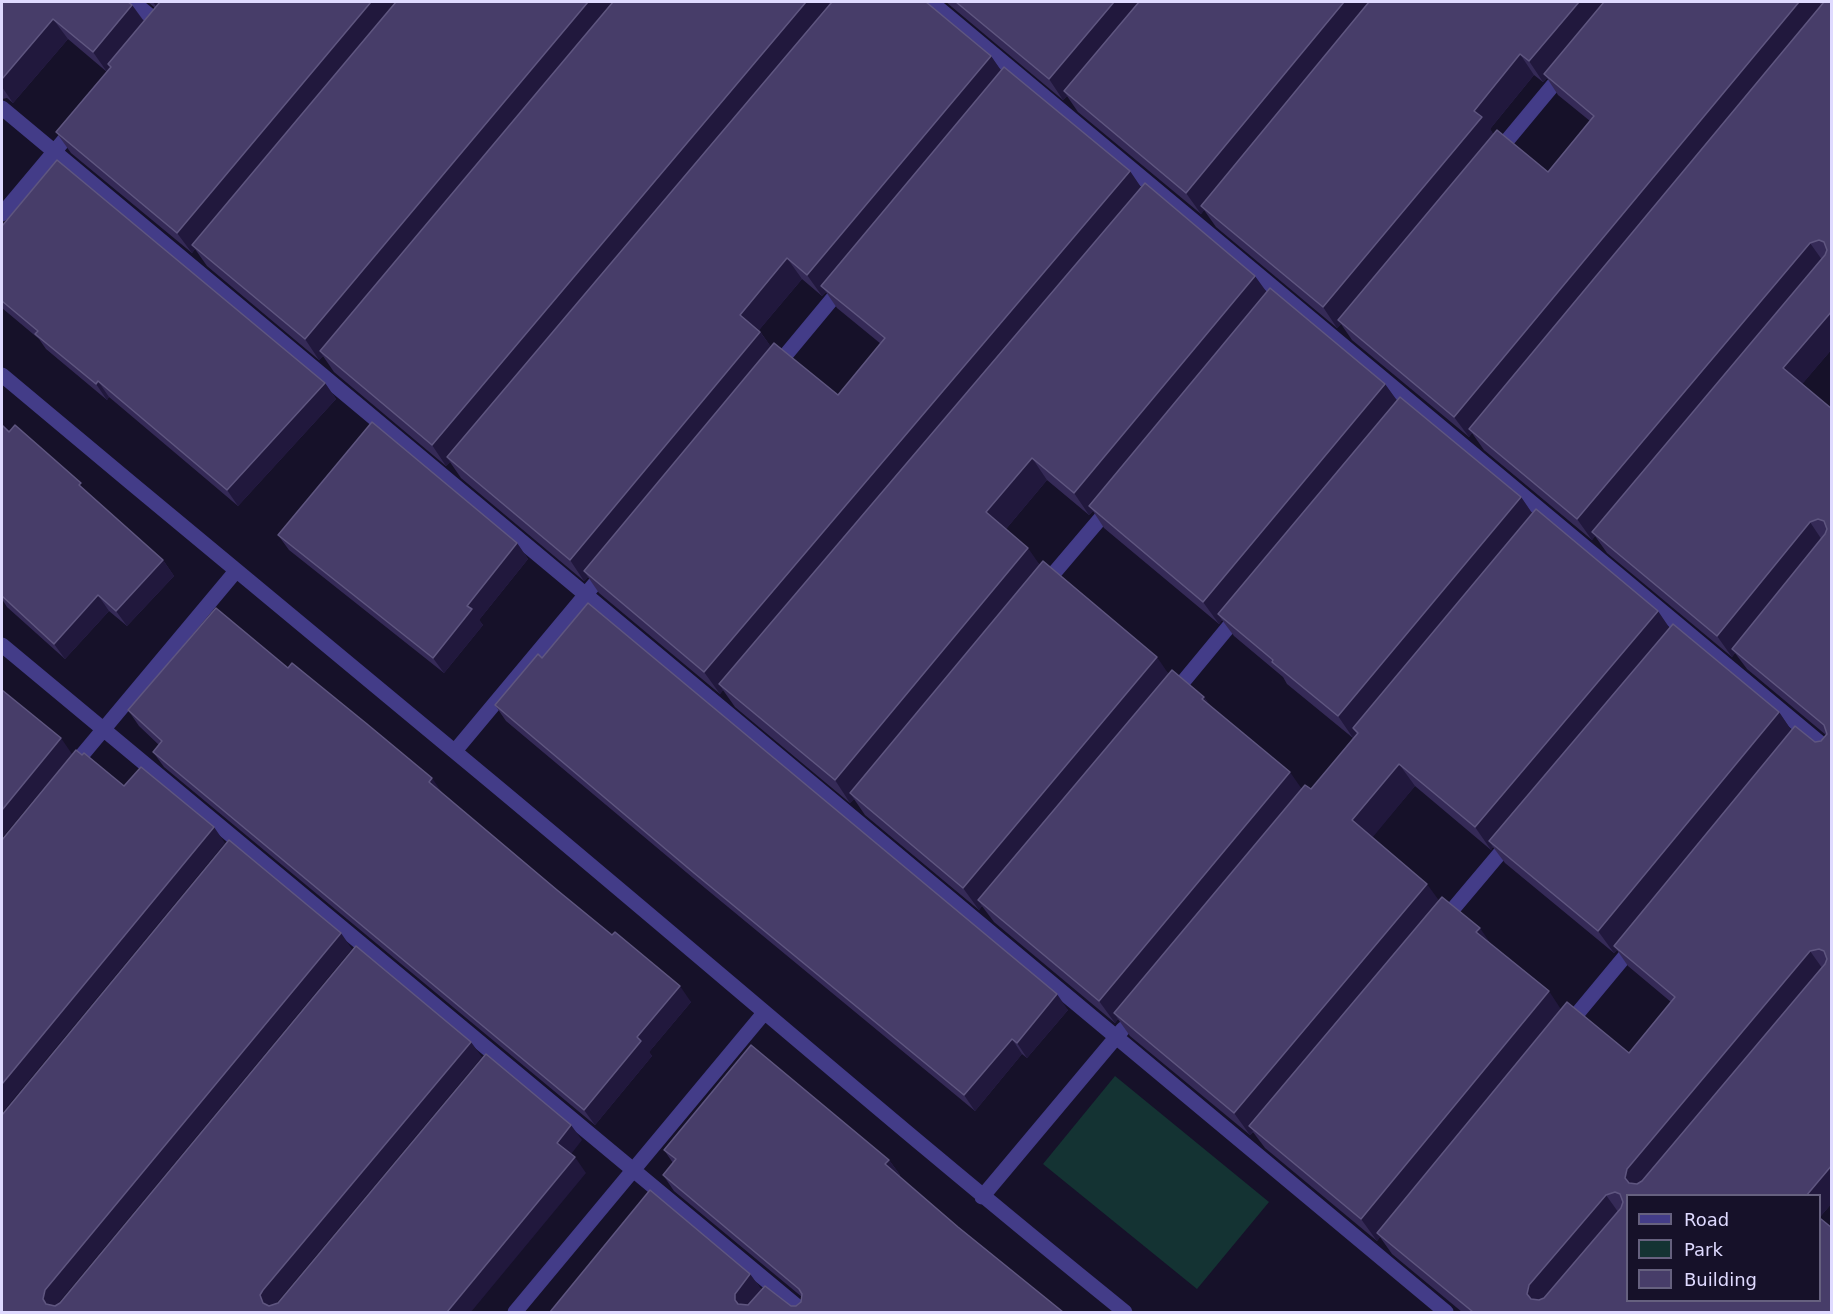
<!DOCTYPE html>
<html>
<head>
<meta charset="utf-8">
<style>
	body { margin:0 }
	#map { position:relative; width:1833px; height:1314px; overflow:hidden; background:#161129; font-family:"DejaVu Sans",sans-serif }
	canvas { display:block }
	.frame { position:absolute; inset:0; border:3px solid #dfdaff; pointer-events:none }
	.legend { position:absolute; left:1626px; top:1194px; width:195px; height:108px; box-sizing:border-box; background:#161129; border:2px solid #66617f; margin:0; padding:8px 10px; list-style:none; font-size:18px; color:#dfdaff }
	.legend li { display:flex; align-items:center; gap:12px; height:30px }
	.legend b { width:30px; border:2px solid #66617f }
</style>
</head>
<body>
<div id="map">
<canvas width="1833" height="1314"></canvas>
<div class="frame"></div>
<ul class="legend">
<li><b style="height:8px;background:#433c88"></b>Road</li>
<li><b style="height:16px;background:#143333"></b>Park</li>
<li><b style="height:16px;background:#473d69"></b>Building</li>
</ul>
</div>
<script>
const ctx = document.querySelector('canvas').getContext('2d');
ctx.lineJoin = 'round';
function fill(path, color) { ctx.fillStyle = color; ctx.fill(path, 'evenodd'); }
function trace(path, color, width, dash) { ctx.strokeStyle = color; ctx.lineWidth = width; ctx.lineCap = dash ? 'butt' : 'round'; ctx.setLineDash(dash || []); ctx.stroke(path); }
fill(new Path2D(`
	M1115 1076 1269 1202 1197 1289 1043 1164Z`), '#143333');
trace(new Path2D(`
	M133 2 160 24
	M931 2 1832 753
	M2 108 1446 1312
	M1495 155 1564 72
	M2 214 75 127
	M774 369 843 286
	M2 375C152 501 303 625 454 751 679 937 898 1129 1125 1312
	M1043 586 1111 506
	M2 645 804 1312
	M1173 694 1240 613
	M455 751 607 569
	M72 767 236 571
	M1442 922 1512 839
	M1567 1026 1636 943
	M982 1197 1123 1029
	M515 1312 764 1013`), '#433c88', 15);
fill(new Path2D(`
	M2 2 132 5 144 21 155 8 148 2H926L991 56 1001 71 1267 292 1385 384 1397 401 1521 497 1532 513 1669 628 1779 712 1791 730 1815 742 1821 741 1826 735 1747 669 1735 653 1732 657 1607 553 1595 536 1592 540 1484 450 1472 433 1469 437 1352 340 1341 324 1337 328 1216 227 1204 210 1201 214 1078 112 1067 96 1063 100 946 2H1832V349L1802 384 1832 409V1203L1820 1217V1196L1628 1300 1832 1312H1462L1392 1254 1380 1237 1377 1241 1265 1148 1253 1132 1250 1135 1130 1036 1118 1019 1115 1023 994 922 982 906 979 910 865 815 854 799 850 803 735 707 723 690 720 694 599 593 588 577 584 581 461 478 450 462 446 466 334 372 323 356 319 360 207 266 195 249 192 253 71 153 56 132 107 72 68 39 13 103 7 98 2 99ZM1534 75 1543 82 1547 78 1558 95 1590 121 1548 172 1493 134 1490 129ZM802 279 822 296 826 292 837 308 881 344 838 395 771 347 759 330ZM1047 480 1089 515 1093 511 1104 528 1219 624 1222 620 1234 636 1283 677 1287 684 1353 738 1311 789H1302L1211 707 1204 697 1168 673 1040 565 1006 529ZM1415 786 1491 850 1493 847 1505 863 1614 953 1617 950 1628 966 1671 1002 1629 1053 1561 1010 1491 944 1439 901 1372 837Z
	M2 226 325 383 336 399 238 506 109 397 107 400 46 349 39 339 2 308Z
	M2 425 88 493 163 560 174 576 127 626 109 611 65 659 7 607 2 599Z
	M278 535 517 543 528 559 479 620 483 625 444 673 289 550Z
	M542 658 1068 1010 1027 1058 1022 1054 975 1111 705 888 506 721 495 705Z
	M288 668 443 794 691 1002 649 1052 652 1056 595 1125 164 767 153 752 159 745 139 726 128 710Z
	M664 1150 889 1160 900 1175 899 1176 958 1227 1063 1312H550L750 1274 761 1289 754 1298 791 1306H796L801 1302 802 1297 674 1191 663 1175 673 1163Z`), '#352a57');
fill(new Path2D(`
	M153 2H167L159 11Z
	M371 2H403L192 245 195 249 192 253 177 233Z
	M588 2H620L320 351 323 356 319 360 305 339Z
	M806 2H839L447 457 450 462 446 466 432 445Z
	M1114 2H1146L1064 91 1067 96 1063 100 1049 79Z
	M1344 2H1376L1201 206 1204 210 1201 214 1186 193Z
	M1579 2H1611L1544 74 1547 78 1543 82 1529 61Z
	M1799 2H1819L1824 9 1469 429 1472 433 1469 437 1454 417Z
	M132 5 147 26 108 64 111 68 107 72 93 52Z
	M53 19 68 39 13 103 2 87V79Z
	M1520 54 1534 75 1490 129 1496 138 1338 320 1341 324 1337 328 1323 307 1474 111Z
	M991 56 1005 76 821 286 826 292 822 296 807 275Z
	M1130 171 1145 193 719 684 723 690 720 694 704 672Z
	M1810 243 1825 264 1592 532 1595 536 1592 540 1577 519Z
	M787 258 802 279 754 336 740 315Z
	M1255 276 1271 298 1089 506 1093 511 1089 515 1074 493Z
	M1832 311V349L1798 389 1783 368Z
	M760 332 775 352 584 571 588 577 584 581 570 560Z
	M98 381 109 397 107 400 96 384Z
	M325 383 336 399 238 506 227 490Z
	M1385 384 1401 406 1218 614 1222 620 1219 624 1203 602Z
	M1032 458 1047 480 1001 535 986 512Z
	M1521 497 1536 519 1353 728 1357 734 1353 738 1338 716Z
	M1810 522 1824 543 1732 649 1735 653 1732 657 1717 636Z
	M517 543 528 559 479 620 483 625 444 673 433 658 467 606Z
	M1028 548 1044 571 850 793 854 799 850 803 835 780Z
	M163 560 174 576 127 626 116 611Z
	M98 595 109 611 65 659 54 644Z
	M1658 611 1673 633 1489 841 1493 847 1491 850 1475 827Z
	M1157 657 1172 679 978 900 982 906 979 910 963 888Z
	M1204 697 1220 719 1202 699Z
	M1779 712 1794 734 1614 946 1617 950 1614 953 1598 931Z
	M61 738 72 754 2 838V810Z
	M1399 764 1415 786 1368 843 1352 820Z
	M1290 772 1306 795 1114 1013 1118 1019 1115 1023 1099 1001Z
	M432 778 443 794 429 782Z
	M214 827 225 843 2 1113V1084Z
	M1427 884 1443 906 1249 1126 1253 1131 1250 1135 1234 1113Z
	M1480 928 1495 950 1476 932Z
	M341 933 352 949 56 1306 52 1312 43 1299 45 1290Z
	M1810 951 1825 972 1637 1196 1625 1178 1627 1169Z
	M680 986 691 1002 649 1052 652 1056 595 1125 584 1110 637 1037Z
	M1549 991 1564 1014 1377 1233 1380 1237 1377 1241 1361 1219Z
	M1057 994 1068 1010 1027 1058 1017 1043Z
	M1012 1039 1022 1054 975 1111 964 1095Z
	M471 1042 482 1057 274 1306 271 1311 263 1303 260 1295 263 1290Z
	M571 1125 582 1140 568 1158 557 1143Z
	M575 1157 586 1173 471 1312H447Z
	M889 1160 900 1175 896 1180 885 1164Z
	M1832 1165V1203L1820 1217V1196H1806Z
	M1606 1195 1621 1216 1540 1312 1527 1294 1529 1285Z
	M750 1274 761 1289 746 1310V1312L735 1300V1294Z`), '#21183d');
const building = new Path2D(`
	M2 2H128L132 5 93 52 53 19 2 79Z
	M160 2H371L177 233 56 132 111 67 108 64Z
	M396 2H588L305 339 192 245Z
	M613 2H806L432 445 320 351Z
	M832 2H926L991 56 807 275 787 258 740 315 760 332 570 560 447 457Z
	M956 2H1114L1049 79Z
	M1139 2H1344L1186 193 1064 91Z
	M1369 2H1579L1529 61 1520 54 1474 111 1482 117 1323 307 1201 206Z
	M1604 2H1799L1454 417 1338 320 1497 130 1548 172 1594 116 1544 74Z
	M1824 2H1832V311L1783 368 1832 409V1165L1806 1196H1628V1300H1820V1220L1821 1219 1832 1228V1312H1473L1377 1233 1567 1002 1629 1053 1675 997 1614 946 1795 726 1815 742 1821 741 1827 734 1824 725 1732 649 1825 534 1827 529 1824 521 1818 519 1810 522 1717 636 1592 532 1825 255 1827 250 1824 242 1819 240 1810 243 1577 519 1469 429ZM1819 949 1824 951 1827 959 1825 964 1642 1181 1637 1184 1629 1183 1625 1178 1627 1169 1810 951ZM1615 1192 1620 1194 1623 1202 1621 1208 1544 1298 1539 1300 1531 1299 1527 1294 1529 1285 1606 1195Z
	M1004 67 1130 171 704 672 584 571 774 343 838 395 885 338 821 286Z
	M57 160 325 383 227 490 98 381 96 384 35 334 38 331 2 301V226Z
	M1145 183 1255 276 1074 493 1032 458 986 512 1028 548 835 780 719 684Z
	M1270 288 1385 384 1203 602 1089 506Z
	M1400 397 1521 497 1338 716 1272 662 1273 660 1218 614Z
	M372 422 517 543 467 606 472 609 433 658 278 535Z
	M2 425 9 432 15 425 81 483 79 485 163 560 116 611 98 595 54 644 2 596Z
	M1536 509 1658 611 1475 827 1399 764 1352 820 1427 884 1234 1113 1114 1013 1305 785 1311 789 1358 733 1353 728Z
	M1043 561 1157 657 963 888 850 793Z
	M588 603 1057 994 1017 1043 1012 1039 964 1095 694 873 495 705 538 654 542 658Z
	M216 608 288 668 292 663 367 724 432 778 429 782 557 890 612 935 615 932 680 986 637 1037 641 1041 584 1110 153 752 162 741 128 710Z
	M1673 624 1779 712 1598 931 1489 841Z
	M1172 670 1204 697 1202 699 1290 772 1099 1001 978 900Z
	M2 690 61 738 2 810Z
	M76 750 82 755 84 753 124 786 141 767 214 827 2 1084V840Z
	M229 840 341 933 45 1290 43 1299 46 1304 55 1306 60 1303 356 946 471 1042 263 1290 260 1295 263 1303 269 1306 278 1303 486 1054 571 1125 557 1143 575 1157 447 1312H2V1115Z
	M1442 897 1480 928 1476 932 1549 991 1361 1219 1249 1126Z
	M751 1045 889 1160 885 1164 958 1227 1063 1312H550L650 1190 750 1274 735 1294V1300L738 1304 748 1305 765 1286 791 1306H796L801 1302 802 1294 799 1289 663 1175 676 1159 664 1150Z`);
fill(building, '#473d69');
trace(building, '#5f5680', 1.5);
</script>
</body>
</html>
